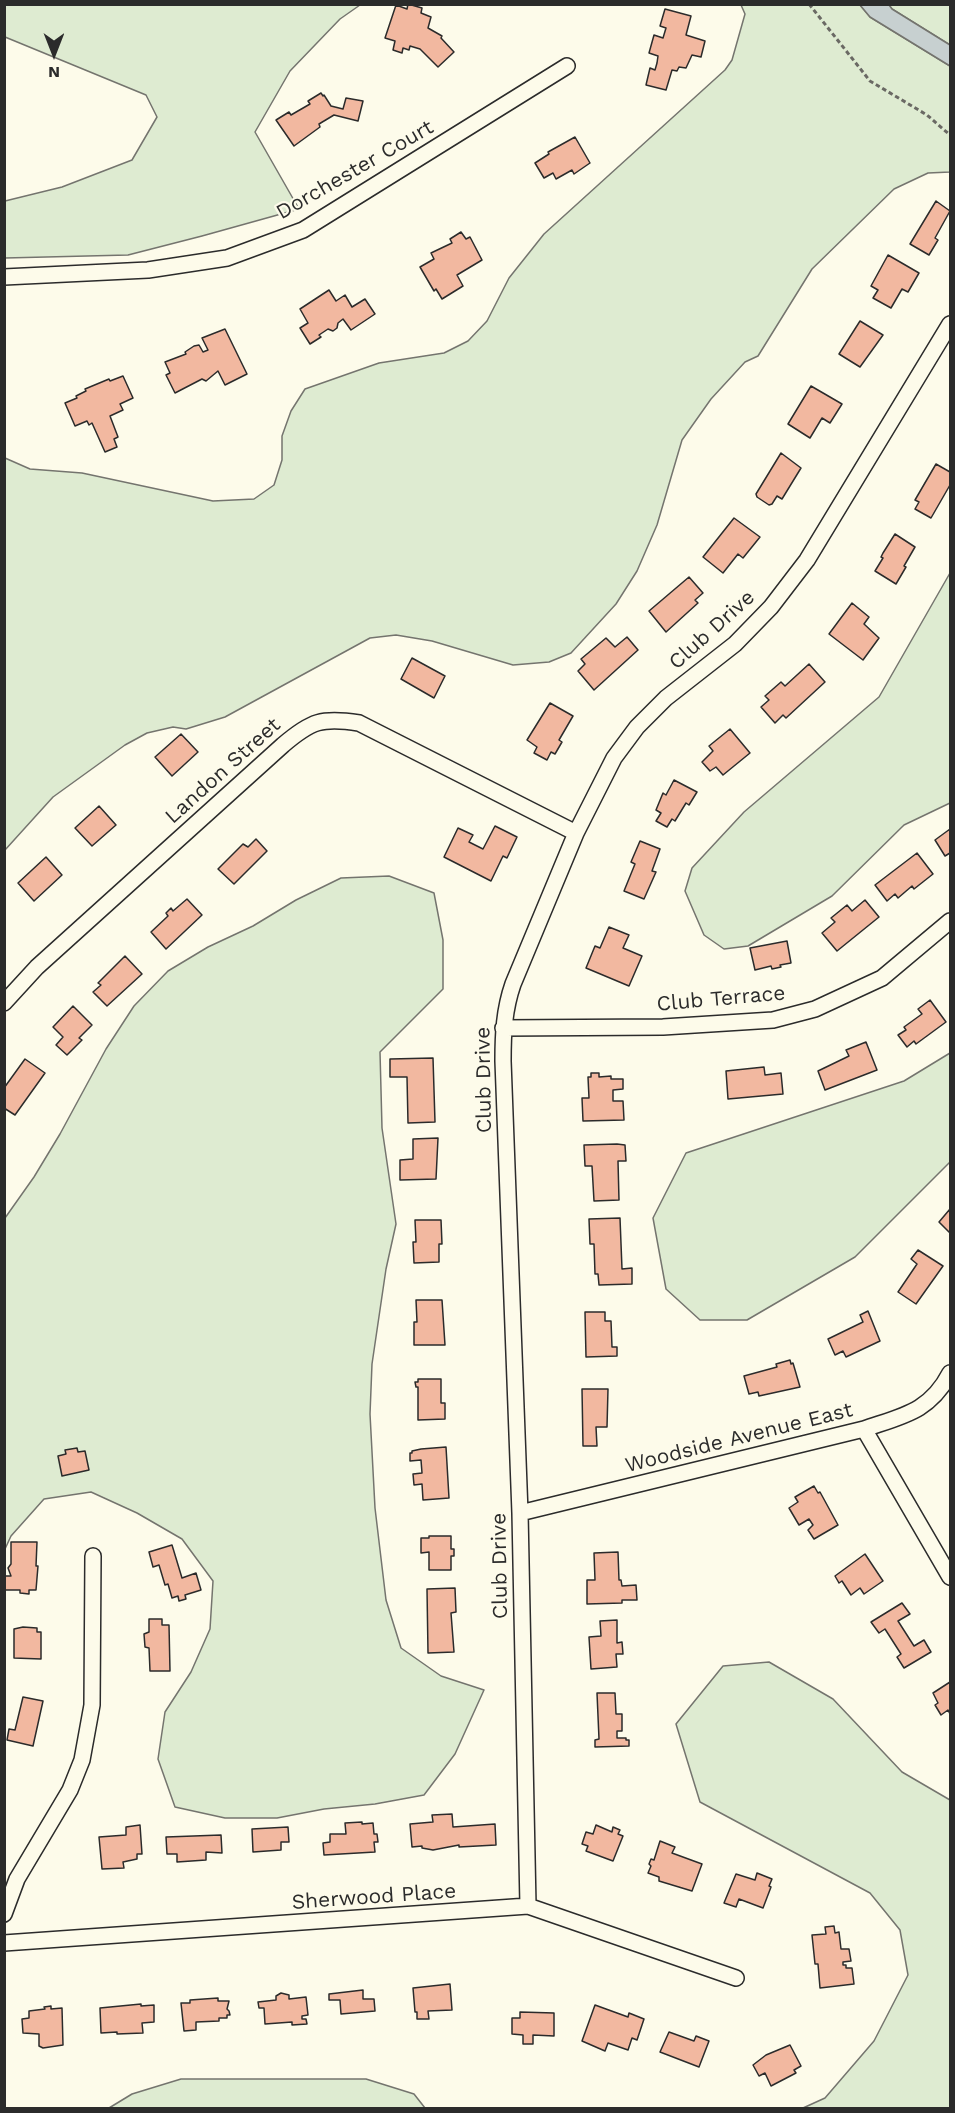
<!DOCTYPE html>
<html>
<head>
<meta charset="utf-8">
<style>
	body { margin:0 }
	#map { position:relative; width:955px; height:2113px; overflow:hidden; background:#fdfbea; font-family:"Work Sans",sans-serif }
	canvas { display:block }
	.frame { position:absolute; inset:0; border:6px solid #2b2b2b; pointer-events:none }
	.north { position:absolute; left:24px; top:24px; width:60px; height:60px; -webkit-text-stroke:4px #fdfbea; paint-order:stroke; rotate:180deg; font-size:16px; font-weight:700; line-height:24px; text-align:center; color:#2b2b2b }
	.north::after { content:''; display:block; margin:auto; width:21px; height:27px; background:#2b2b2b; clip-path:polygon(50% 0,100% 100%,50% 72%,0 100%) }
</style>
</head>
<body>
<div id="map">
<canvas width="955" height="2113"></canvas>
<div class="frame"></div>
<div class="north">N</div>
</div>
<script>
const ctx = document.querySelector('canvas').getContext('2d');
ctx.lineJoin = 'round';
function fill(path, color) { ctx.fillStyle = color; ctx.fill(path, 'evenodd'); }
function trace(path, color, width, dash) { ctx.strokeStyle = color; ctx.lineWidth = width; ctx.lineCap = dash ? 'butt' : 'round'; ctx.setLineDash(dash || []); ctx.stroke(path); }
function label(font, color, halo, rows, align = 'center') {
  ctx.font = font + ' "Work Sans",sans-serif'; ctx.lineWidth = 4.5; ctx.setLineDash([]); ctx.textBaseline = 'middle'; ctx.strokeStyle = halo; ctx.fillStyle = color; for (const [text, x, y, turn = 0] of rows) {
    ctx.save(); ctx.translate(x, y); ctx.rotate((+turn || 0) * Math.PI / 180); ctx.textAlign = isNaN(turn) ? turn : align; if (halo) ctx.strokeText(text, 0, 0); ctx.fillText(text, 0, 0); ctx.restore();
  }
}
const green = new Path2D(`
	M5 4 360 5 340 19 290 71 255 132 299 209 202 236 128 255 5 258V201L62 187 132 160 157 117 146 95 5 37Z
	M741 5H860L870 17 950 66V172L928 173 894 189 812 269 758 356 745 362 711 399 682 440 657 525 637 571 616 604 571 653 549 662 513 665 432 641 396 635 370 638 225 717 186 729 173 727 147 733 125 745 53 797 5 850V458L30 469 82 473 213 501 254 499 274 485 282 460V436L291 411 305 389 379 363 444 353 468 341 487 321 509 278 544 234 725 70 732 60 745 14Z
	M889 5H950V45L892 9Z
	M950 573V803L904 825 832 896 748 946 724 949 704 935 685 891 692 868 744 812 879 697Z
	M389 876 434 893 443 940V989L380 1052 382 1128 396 1224 386 1269 372 1364 370 1414 375 1508 386 1600 401 1648 441 1676 484 1690 455 1754 424 1795 375 1804 324 1809 277 1818H225L175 1807 158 1759 165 1712 191 1672 210 1629 213 1581 182 1539 137 1513 91 1492 44 1499 11 1536 5 1549V1218L34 1177 60 1134 106 1049 134 1006 168 971 208 947 253 926 296 900 341 878Z
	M950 1053V1162L855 1257 747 1320H700L666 1289 653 1218 686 1153 904 1081Z
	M769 1662 833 1699 902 1772 950 1800V2108H803L825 2098 874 2041 908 1975 900 1930 870 1893 700 1802 676 1724 723 1666Z
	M181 2079H366L414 2094 425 2108H109L132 2094Z`);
fill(green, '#deebd1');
trace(green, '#74746e', 1.5);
const water = new Path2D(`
	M860 5H889L892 9 950 45V66L870 17Z`);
fill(water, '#c7d0d0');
trace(water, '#74746e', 1.5);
const building = new Path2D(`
	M408 4 422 8 421 13 431 17 428 28 442 36 441 38 454 52 438 67 420 49 410 46 409 50 403 48 402 53 393 50 395 41 385 38 396 5 407 9Z
	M665 9 691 16 686 35 705 41 701 57 692 55 686 68 679 67 677 71 672 70 666 90 646 85 650 68 655 70 657 63 658 56 649 53 654 35 663 38 666 28 660 26Z
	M321 93 323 96 324 95 331 106 343 109 346 98 363 101 358 121 334 115 319 124 320 127 294 146 276 120 289 112 291 115 310 104 308 101Z
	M575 137 590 163 574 174 572 170 556 179 553 173 544 178 535 163 549 154 548 152Z
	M936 201 950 211 935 238 938 240 929 255 910 244Z
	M461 232 466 239 470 237 482 260 457 275 463 286 442 299 436 289 434 291 420 267 434 259 431 253 452 243 450 239Z
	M888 255 919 273 908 292 902 289 891 308 873 298 878 290 871 286Z
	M329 290 336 301 345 295 352 307 365 299 375 314 351 330 343 319 338 323 337 328 333 331 328 329 319 335 321 337 310 344 300 328 308 323 300 309Z
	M860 321 883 335 860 367 839 354Z
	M225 329 247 374 225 385 218 371 206 381 202 379 175 393 166 375 170 373 165 362 186 354 185 352 194 346 199 345 203 352 208 350 202 338Z
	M123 376 133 398 120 404 123 410 110 416 118 437 114 439 117 447 105 452 92 423 89 425 87 421 75 426 65 403 77 398 76 396 86 391 85 389 109 379 110 381Z
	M811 386 842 404 830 423 822 418 810 438 788 424Z
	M781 453 801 468 782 499 777 496 772 504 769 505 757 497 756 494Z
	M936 464 950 472V485L931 518 915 509 919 502 915 500Z
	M734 518 760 537 743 558 738 554 723 573 703 557Z
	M895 534 915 547 904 566 906 567 896 584 875 571 883 558 881 557 883 553Z
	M689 577 703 593 695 600 698 603 666 632 649 611Z
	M852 603 869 617 864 624 879 638 863 660 829 634Z
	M627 637 638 650 594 690 578 671 585 664 581 659 606 638 615 647Z
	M412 658 445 676 434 698 401 679Z
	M809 664 825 682 786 718 783 715 775 723 761 707 769 700 765 696 781 682 785 686Z
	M550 703 573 716 559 740 562 742 555 754 551 752 547 760 534 753 537 747 527 740Z
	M730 729 750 753 723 775 716 767 710 771 702 762 713 751 709 746Z
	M181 734 198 752 172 776 155 757Z
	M674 780 697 792 689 805 686 803 675 821 672 819 667 827 656 821 661 813 656 810 663 793 666 795Z
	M99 806 116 825 92 846 75 828Z
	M495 826 517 837 507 858 503 856 491 881 444 857 458 828 473 835 469 842 483 849Z
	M950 829V853L945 856 935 840Z
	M256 839 267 851 234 884 218 869 243 844 248 847Z
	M640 841 660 849 652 871 656 872 644 899 624 891 635 864 631 862Z
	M917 853 933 874 914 889 912 886 898 898 895 894 887 901 875 885Z
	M46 857 62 875 34 901 18 883Z
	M187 899 202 915 166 949 151 932 168 916 166 913 171 908 173 911Z
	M865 900 879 917 837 951 822 933 835 922 831 918 847 905 852 911Z
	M609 927 629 935 623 948 642 956 629 986 586 968 595 946 600 948Z
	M787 941 791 963 780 965 781 967 772 969 771 966 755 970 750 948Z
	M125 956 142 974 107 1006 93 992 101 985 98 983Z
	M930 1000 946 1022 916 1044 914 1041 907 1047 898 1035 906 1030 904 1027 922 1014 918 1009Z
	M73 1006 92 1025 79 1038 82 1040 67 1055 56 1045 63 1037 53 1027Z
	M866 1042 877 1070 825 1090 818 1071 849 1056 846 1050Z
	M433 1058 435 1122 408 1123 407 1077H390V1059Z
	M25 1059 45 1073 15 1115 4 1108V1088Z
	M764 1067 765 1075 781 1073 783 1094 728 1099 726 1071Z
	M591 1073H599V1077L611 1076V1079H623V1089L613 1090V1101H623L624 1120 583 1121 582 1098H589L588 1077H591Z
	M438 1138 436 1179 400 1180V1160L413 1159V1139Z
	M617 1144 625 1145 626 1161H618L619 1200 594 1201 592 1166H585L584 1145Z
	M950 1209V1233L939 1222Z
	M620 1218 622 1269 632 1268V1284L599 1285 598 1274H595L594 1244H590L589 1219Z
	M415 1220H441L442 1244H439V1262L414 1263 413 1242H416Z
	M918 1250 943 1266 916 1304 898 1292 917 1264 911 1259Z
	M416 1300H442L445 1345H414V1322H417Z
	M868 1311 880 1341 846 1357 843 1351 835 1355 828 1339 863 1322 860 1315Z
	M585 1312H605V1321H611L612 1347H617V1356L586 1357Z
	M790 1360 791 1364 793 1363 800 1387 759 1396 758 1392 749 1394 744 1376 777 1367 776 1364Z
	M418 1379H441V1403H445V1419L418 1420V1387H416L415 1382H418Z
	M582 1389H608L607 1427H596L597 1446H583Z
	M446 1447 449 1498 423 1500 422 1484 414 1485 413 1474 422 1473 421 1460 410 1461V1453H412V1451L421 1449Z
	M77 1448 78 1452 85 1451 89 1470 62 1476 58 1456 66 1454 65 1450Z
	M814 1486 818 1493 820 1492 838 1525 814 1539 808 1530 813 1525 809 1519 799 1525 789 1508 798 1502 795 1497Z
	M429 1536H451V1549H454V1556H451V1570H429V1552L421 1553V1538H429Z
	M11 1542H37L36 1566H38L36 1590H29V1594L20 1593V1590H4V1576H11L8 1568 11 1564Z
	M172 1545 182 1578 196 1573 201 1590 185 1595 186 1599 179 1601 178 1596 172 1598 168 1584 165 1585 159 1565 153 1567 149 1552Z
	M618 1552 619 1580H621L622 1586 636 1585 637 1600H622V1603L587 1604V1580H595L594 1553Z
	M865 1554 883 1581 864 1594 860 1588 851 1595 842 1581 839 1583 835 1576Z
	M455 1588 456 1612 451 1613 454 1652 428 1653 427 1589Z
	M902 1603 910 1614 898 1621 914 1646 924 1640 931 1652 904 1668 897 1657 901 1654 885 1629 879 1633 871 1622Z
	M149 1619H162V1625H169L170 1671H150L149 1648 145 1647 144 1634 149 1632Z
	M617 1620V1643L622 1642 623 1654H616L617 1667 591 1669 589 1637 601 1636 600 1621Z
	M23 1627 37 1628V1632H41V1659L14 1658V1629Z
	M950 1682V1714L948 1710 941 1715 935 1705 938 1703 933 1693Z
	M597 1693H615L616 1714H622V1731H617V1738H626V1740H629V1746L595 1747V1740L599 1739Z
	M23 1697 43 1701 33 1746 7 1740 9 1729 15 1730Z
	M452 1814 453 1827 495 1824 496 1845 459 1847V1845L433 1850 422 1848V1846L412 1847 410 1824 433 1822 432 1815Z
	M362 1822V1824L373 1823 374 1834H377L378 1842H374L375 1852 324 1855 323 1843 330 1842V1834H346L345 1823Z
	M140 1825 142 1854H137V1859L123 1862 124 1868 102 1869 99 1837 126 1835V1827Z
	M596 1825 612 1832 613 1827 620 1830 618 1834 623 1836 613 1861 586 1851 588 1846 582 1844 586 1832 593 1834Z
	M288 1827 289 1842H281V1850L253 1852 252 1829Z
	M221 1835 222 1853 206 1852V1860L177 1862V1854H167L166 1837Z
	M660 1841 675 1847 672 1853 702 1864 692 1891 659 1881V1877L648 1873 651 1866 649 1864 651 1859 654 1860Z
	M757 1873 772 1879 769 1886 771 1887 763 1908 739 1899 736 1907 724 1903 736 1874 755 1880Z
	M834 1926 835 1933 839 1932 841 1949H849L851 1961 843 1962V1965H846V1968H852L854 1984 820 1988 818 1964H815L812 1935 826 1934 825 1927Z
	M450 1984 452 2010 428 2011 429 2019H417V2012H415L413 1988Z
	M363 1990V1999H374L375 2011 341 2014 340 2000H329V1994Z
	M281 1993 289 1995V1999L306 1997 308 2015 302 2016V2019H306L307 2024 292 2025V2022L265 2024 264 2008H259L258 2002 276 2000V1996Z
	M218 1998V2001H229L227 2009 229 2011 230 2015H227V2018H219V2021L196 2022V2030L184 2031 181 2003H190V2000Z
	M141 2004V2006L154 2005V2022L142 2023 143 2033 117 2034V2032L101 2033 100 2008Z
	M595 2005 628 2017 629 2013 644 2019 637 2040 632 2038 628 2050 608 2043 605 2051 582 2041Z
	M51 2006V2009L62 2008 63 2045 43 2048 39 2046V2034L23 2033 22 2019 29 2018V2011L45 2009 44 2007Z
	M520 2012 554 2013V2036L533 2035V2044H523V2035L512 2034V2018H520Z
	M669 2032 694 2041 696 2036 709 2041 699 2067 660 2052Z
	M790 2045 801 2066 794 2070 796 2073 771 2086 765 2073 759 2076 753 2065 766 2055Z`);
fill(building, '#f2b8a0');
trace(building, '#2b2b2b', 1.5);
const minor = new Path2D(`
	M4 277 148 270 227 258 303 230 567 66
	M4 1003 37 967 283 745C311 721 322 717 359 723L576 833
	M503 1028 663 1027 773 1020 815 1009 882 978 950 921
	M864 1429 950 1577
	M520 1513 864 1429C902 1416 930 1412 950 1373
	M528 1906 520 1513 503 1061C503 1034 504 1010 513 984L576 833 614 758 637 727 666 698 735 644 771 607 807 560 950 324
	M4 1914 17 1879 70 1790 82 1760 92 1705 93 1556
	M4 1943 528 1906 736 1978`);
trace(minor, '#2b2b2b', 18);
trace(new Path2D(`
	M809 4 870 81 927 115 950 135`), '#6a6964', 3, [4.5, 3]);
trace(minor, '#fdfbea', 15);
label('21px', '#2b2b2b', '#fdfbea', [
	["Dorchester Court",355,170,-30],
	["Club Drive",712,630,-42],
	["Landon Street",223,771,-42],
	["Club Terrace",721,999,-5],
	["Club Drive",484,1080,-91],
	["Woodside Avenue East",739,1438,-14],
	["Club Drive",500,1566,-91],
	["Sherwood Place",374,1897,-4]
]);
</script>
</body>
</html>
